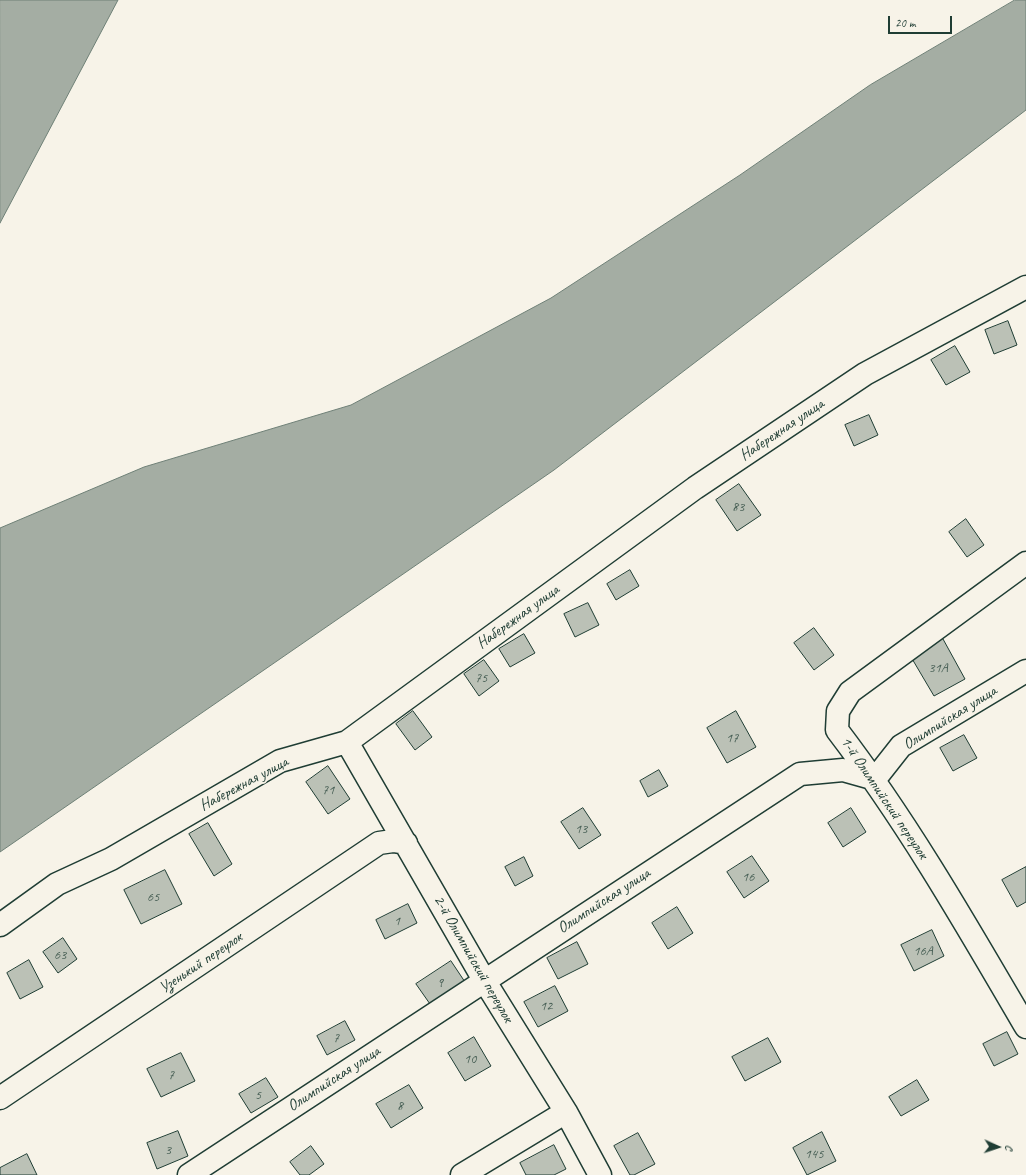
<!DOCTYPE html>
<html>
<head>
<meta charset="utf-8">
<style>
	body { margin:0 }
	#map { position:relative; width:1026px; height:1175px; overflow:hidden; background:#f7f3e8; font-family:Caveat,sans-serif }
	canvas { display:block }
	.north { position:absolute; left:978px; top:1127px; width:40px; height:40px; -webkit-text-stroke:3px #f7f3e8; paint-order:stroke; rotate:93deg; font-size:11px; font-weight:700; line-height:16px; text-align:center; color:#1f3d34 }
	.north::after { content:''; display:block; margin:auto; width:14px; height:18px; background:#1f3d34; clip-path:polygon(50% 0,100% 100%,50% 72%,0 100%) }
	.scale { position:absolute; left:888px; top:16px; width:64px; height:18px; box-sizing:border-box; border:2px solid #1f3d34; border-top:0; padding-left:5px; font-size:12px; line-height:14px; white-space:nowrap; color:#1f3d34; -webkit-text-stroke:3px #f7f3e8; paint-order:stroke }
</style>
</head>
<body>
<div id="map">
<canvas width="1026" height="1175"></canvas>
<div class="north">С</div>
<div class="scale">20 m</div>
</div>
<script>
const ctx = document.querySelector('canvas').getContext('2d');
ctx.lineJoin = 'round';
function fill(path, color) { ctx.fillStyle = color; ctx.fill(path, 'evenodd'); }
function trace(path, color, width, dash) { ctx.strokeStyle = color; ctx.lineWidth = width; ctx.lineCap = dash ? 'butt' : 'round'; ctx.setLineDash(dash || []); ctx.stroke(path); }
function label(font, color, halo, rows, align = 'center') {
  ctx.font = font + ' Caveat,sans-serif'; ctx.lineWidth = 3.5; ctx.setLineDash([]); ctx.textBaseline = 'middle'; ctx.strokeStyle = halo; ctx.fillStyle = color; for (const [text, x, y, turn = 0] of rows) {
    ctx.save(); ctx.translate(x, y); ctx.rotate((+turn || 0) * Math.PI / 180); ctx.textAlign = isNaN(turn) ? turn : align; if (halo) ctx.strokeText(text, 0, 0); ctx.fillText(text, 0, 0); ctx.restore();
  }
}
const water = new Path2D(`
	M0 0H118L0 223Z
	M1015 0H1026V110L554 470 0 852V528L144 467 351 405 551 298 740 175 870 85Z`);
fill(water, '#a4ada3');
trace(water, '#6f8077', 1);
const building = new Path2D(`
	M1008 321 1017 345 994 354 985 330Z
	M955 346 970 372 946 385 931 360Z
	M869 415 878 435 854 446 845 425Z
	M739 484 761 515 737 531 716 500Z
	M966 519 984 545 967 557 949 532Z
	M630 570 639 586 616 600 607 584Z
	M588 603 599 625 575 637 564 614Z
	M814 628 834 655 814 670 794 643Z
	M524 634 535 653 510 667 499 649Z
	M943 639 965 679 934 696 911 657Z
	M484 660 499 681 479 696 464 674Z
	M413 711 432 737 415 750 396 724Z
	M736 711 756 747 727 763 707 728Z
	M964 735 977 758 953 771 940 748Z
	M328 766 350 799 328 814 306 782Z
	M659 770 668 786 648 797 640 781Z
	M583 808 601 835 579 849 561 822Z
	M851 808 866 832 843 847 828 823Z
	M208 823 232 864 214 876 189 834Z
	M752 856 769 881 744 898 727 872Z
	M524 857 533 876 515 886 505 867Z
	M1026 867V902L1017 907 1002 880Z
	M165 870 182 904 141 924 124 890Z
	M408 904 417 923 385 939 376 920Z
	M677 907 693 933 668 949 652 923Z
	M932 930 944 956 914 971 901 945Z
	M63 938 77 959 58 973 43 952Z
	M577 942 588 964 558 979 547 958Z
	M29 960 43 987 20 999 7 973Z
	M451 961 465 982 430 1004 416 984Z
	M555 986 568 1011 538 1027 524 1002Z
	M345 1021 355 1040 327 1055 317 1036Z
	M1007 1032 1018 1054 994 1066 983 1044Z
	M474 1037 491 1066 465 1081 448 1053Z
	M768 1038 781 1062 745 1081 732 1057Z
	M181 1053 195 1081 161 1097 147 1069Z
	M266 1078 278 1097 251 1113 239 1094Z
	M917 1080 929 1100 901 1116 889 1097Z
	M409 1085 423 1108 391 1128 376 1104Z
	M178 1131 188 1156 157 1169 147 1143Z
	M822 1132 836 1161 807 1175 793 1148Z
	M638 1133 655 1164 634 1175H630L614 1146Z
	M554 1145 566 1169 554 1175H526L520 1163Z
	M311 1146 324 1164 309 1175H300L290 1162Z
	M27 1154 37 1175H0V1168Z`);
fill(building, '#bbc1b6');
trace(building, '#1f3d34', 1);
const minor = new Path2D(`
	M1026 563 850 692 838 711 837 730C908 823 967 926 1026 1027
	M347 742 484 980 566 1112 600 1175
	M0 925 57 884 111 859 280 761 347 742 695 488 865 374 1026 287
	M0 1098 379 843 393 841 406 843
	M189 1175 800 774 843 770 875 779 901 746 1026 671
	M462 1175 566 1112`);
trace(minor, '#1f3d34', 25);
trace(minor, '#f7f3e8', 22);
label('14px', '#465e54', null, [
	["83",738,507],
	["31А",938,668],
	["75",481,678],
	["17",732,738],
	["71",328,790],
	["13",581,829],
	["16",748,877],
	["65",153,897],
	["1",397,921],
	["16А",923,951],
	["63",60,955],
	["9",440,983],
	["12",546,1006],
	["7",336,1038],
	["10",470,1059],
	["7",171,1075],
	["5",258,1095],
	["8",400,1106],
	["3",168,1150],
	["145",814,1154]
]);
label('16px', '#1f3d34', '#f7f3e8', [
	["Набережная улица",782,430,-34],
	["Набережная улица",518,617,-36],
	["Олимпийская улица",950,718,-32],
	["Набережная улица",244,784,-28],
	["1-й Олимпийский переулок",884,798,56],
	["Олимпийская улица",604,901,-33],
	["2-й Олимпийский переулок",473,959,60],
	["Узенький переулок",201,963,-34],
	["Олимпийская улица",334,1079,-33]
]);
</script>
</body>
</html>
